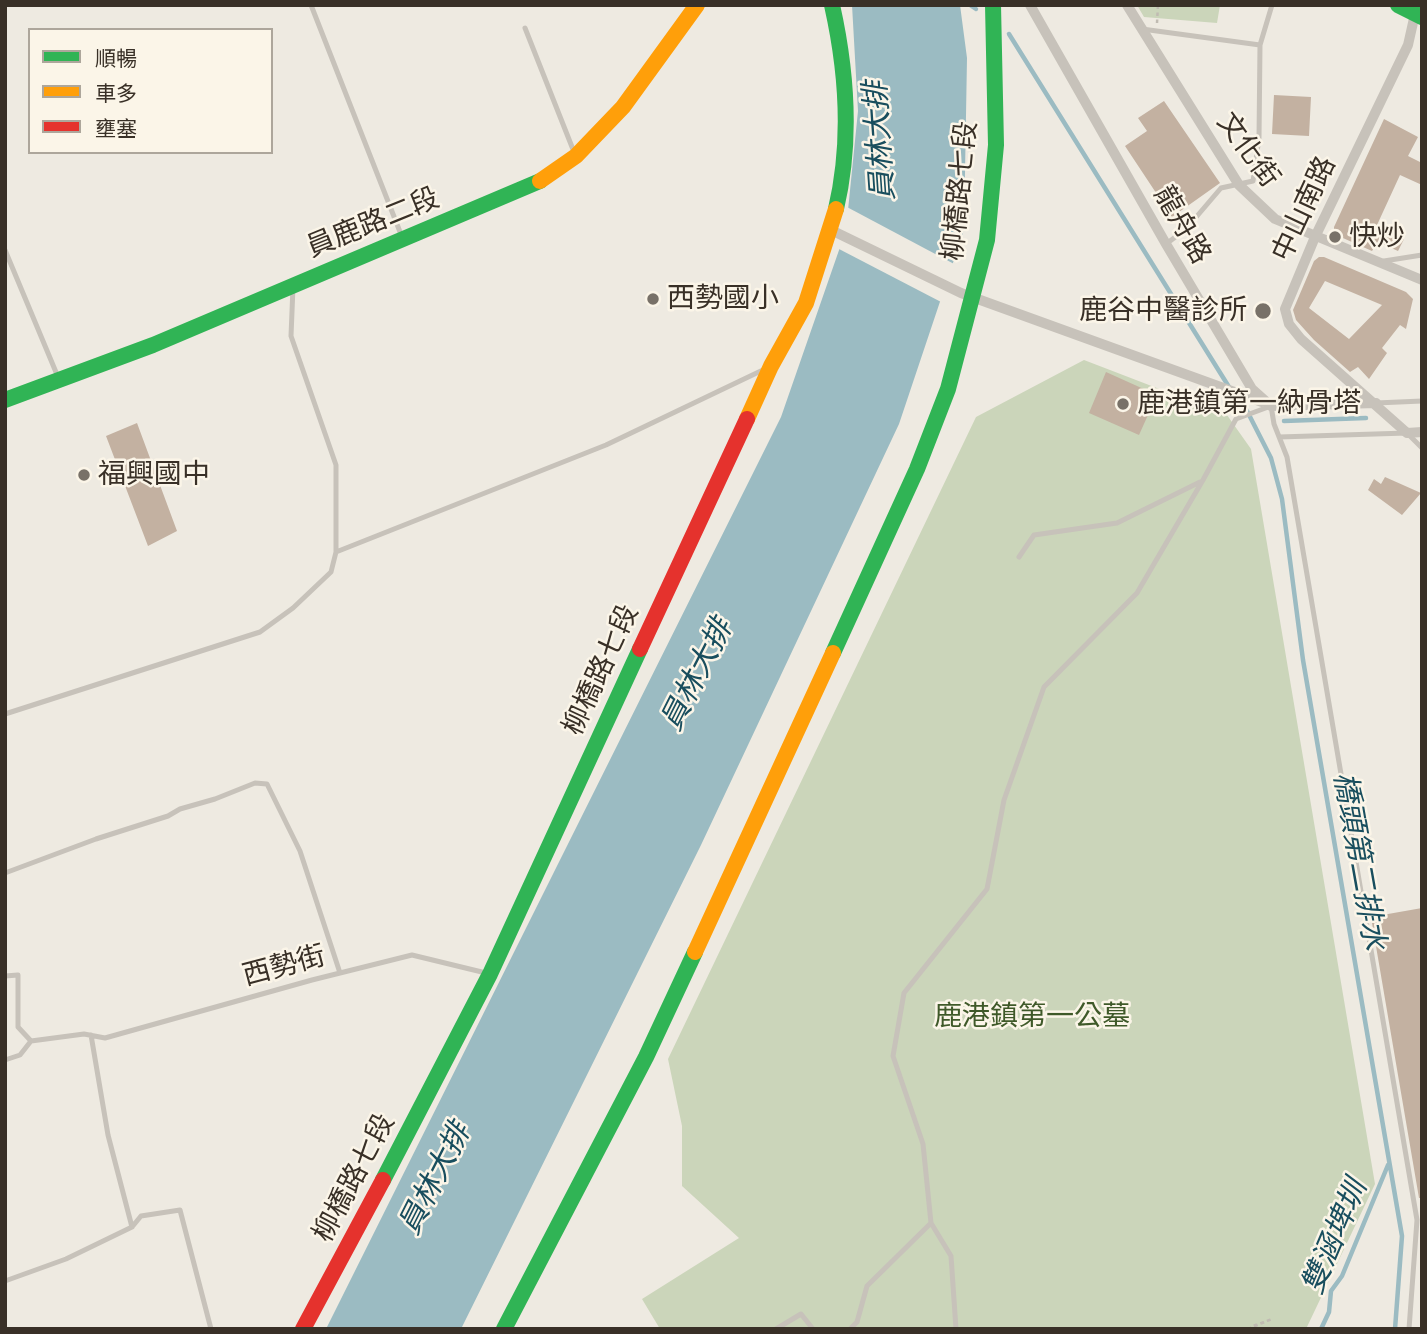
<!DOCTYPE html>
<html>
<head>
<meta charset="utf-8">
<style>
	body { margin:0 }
	#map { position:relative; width:1427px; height:1334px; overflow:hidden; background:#eeeae1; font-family:"Alegreya Sans","Noto Sans TC",sans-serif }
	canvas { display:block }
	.frame { position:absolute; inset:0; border:7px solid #393027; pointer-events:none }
	.legend { position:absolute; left:28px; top:28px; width:245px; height:126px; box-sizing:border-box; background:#fbf5e8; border:2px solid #ada69b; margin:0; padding:9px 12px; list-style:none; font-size:21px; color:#393027 }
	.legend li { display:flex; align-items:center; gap:14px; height:35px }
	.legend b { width:35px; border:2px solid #ada69b }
</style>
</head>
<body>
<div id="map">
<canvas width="1427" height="1334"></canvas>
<div class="frame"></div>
<ul class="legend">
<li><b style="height:9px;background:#30b455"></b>順暢</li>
<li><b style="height:9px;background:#ff9f0a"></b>車多</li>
<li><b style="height:9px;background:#e5322d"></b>壅塞</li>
</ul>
</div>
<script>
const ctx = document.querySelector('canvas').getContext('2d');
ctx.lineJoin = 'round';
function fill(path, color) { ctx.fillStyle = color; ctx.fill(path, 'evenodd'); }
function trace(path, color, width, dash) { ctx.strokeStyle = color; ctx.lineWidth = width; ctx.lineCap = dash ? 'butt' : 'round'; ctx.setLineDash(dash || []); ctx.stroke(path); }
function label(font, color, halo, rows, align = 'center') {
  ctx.font = font + ' "Alegreya Sans","Noto Sans TC",sans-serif'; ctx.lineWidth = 5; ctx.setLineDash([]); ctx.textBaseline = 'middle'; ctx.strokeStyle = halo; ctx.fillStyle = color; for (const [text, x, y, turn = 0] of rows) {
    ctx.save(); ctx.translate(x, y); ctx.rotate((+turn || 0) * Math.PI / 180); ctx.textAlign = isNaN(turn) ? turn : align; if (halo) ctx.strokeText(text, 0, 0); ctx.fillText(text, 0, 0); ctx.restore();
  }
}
fill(new Path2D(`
	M1137 5H1220L1217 23 1144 17Z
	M1084 360 1227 415 1251 449 1375 1184 1306 1329H660L642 1299 739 1238 682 1186V1126L668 1059 976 417Z`), '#cbd5ba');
fill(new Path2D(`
	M852 5H960L967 58 964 230 899 424 701 845 461 1329H326L781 417 846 230 858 111Z`), '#9bbbc2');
fill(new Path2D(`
	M845 206 956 265 943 303 839 249Z`), '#eeeae1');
trace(new Path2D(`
	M970 5 976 9
	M1009 34 1229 387
	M1236 396 1245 407 1271 458 1282 499 1303 660 1402 1236 1395 1329
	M1284 421 1366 418
	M1321 1329 1329 1312 1331 1291 1342 1276 1388 1165`), '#9bbbc2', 4.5);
fill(new Path2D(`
	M1274 95 1311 97 1309 136 1272 134Z
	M1164 101 1220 183 1172 217 1125 146 1147 131 1138 118Z
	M1384 119 1418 137 1408 156 1422 163V185L1400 175 1377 225 1404 239 1398 251 1378 242 1372 251 1334 234V227Z
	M1319 257H1324L1406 292 1413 299 1406 329 1400 325 1382 348 1387 353 1369 379 1358 367 1350 372 1314 340 1296 320 1293 310 1314 261ZM1325 281 1382 305 1349 339 1309 308Z
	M1106 372 1157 395 1139 435 1089 413Z
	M137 423 177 531 148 546 106 436Z
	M1385 477 1421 493 1402 515 1368 490 1374 479 1381 484Z
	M1422 908V1198H1419L1371 917Z`), '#c3b1a1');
trace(new Path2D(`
	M1157 23 1158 5
	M1248 1329 1272 1319 1253 1326`), '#c0bbb2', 2.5, [3.5, 3.5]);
trace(new Path2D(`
	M311 5 402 237
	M525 28 574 152
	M1142 29 1260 45
	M1166 244 1186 229 1221 188 1253 181 1259 138 1260 45 1272 5
	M5 250 58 377
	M1384 261 1422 255
	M293 287 291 336 336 465V552
	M1376 403 1422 401
	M1279 437 1407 433 1422 448
	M1019 557 1034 535 1117 523 1200 482
	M5 714 260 632 293 608 331 572 336 552 606 445 765 369
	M5 873 96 839 168 816 180 809 215 799 255 783 267 784 300 851 340 973
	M5 976 18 975V1027L31 1041 84 1034 105 1038 312 980 412 955 486 973
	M91 1035 108 1135 132 1227 141 1216 180 1210 211 1329
	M5 1060 20 1055 31 1041
	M931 1223 951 1256 956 1329
	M5 1281 66 1259 132 1227
	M776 1329 801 1314 813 1329
	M850 1329 857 1322 867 1286 931 1223 923 1144 893 1056 904 993 987 889 1004 800 1044 687 1137 593 1203 480 1236 419 1271 406 1274 424 1287 457 1417 1220 1409 1329`), '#c7c2ba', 5);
trace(new Path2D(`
	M1030 5 1166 244 1252 389 1271 406 1376 403
	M1127 5 1239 185 1275 219 1422 280
	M1417 5 1408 45 1315 237 1285 309 1289 324 1301 339 1407 433 1422 432
	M831 230 961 293 1262 402`), '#c7c2ba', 10);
trace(new Path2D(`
	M832 5C847 72 852 141 836 209
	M1398 5 1422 17
	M5 400 153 345 540 181
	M833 653 917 469 948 389 987 240 996 145 993 5
	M383 1180 490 974 640 649
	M504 1329 646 1057 695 952`), '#30b455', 16);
trace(new Path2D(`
	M540 181 576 156 623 107 697 5
	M747 419 771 366 806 303 836 209
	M695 952 833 653`), '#ff9f0a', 16);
trace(new Path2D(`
	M640 649 747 419
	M303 1329 383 1180`), '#e5322d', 16);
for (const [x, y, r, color] of [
	[1335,237,7,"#787168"],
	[653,299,7,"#787168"],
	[1263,311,9,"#787168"],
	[1123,404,7,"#787168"],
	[84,475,7,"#787168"]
]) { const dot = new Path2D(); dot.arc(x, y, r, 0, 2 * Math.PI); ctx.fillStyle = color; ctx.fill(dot); trace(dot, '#fbf5e8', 2.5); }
label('28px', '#393027', '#fbf5e8', [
	["文化街",1248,150,54],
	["柳橋路七段",960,191,-84],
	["中山南路",1304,209,-65],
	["員鹿路二段",373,223,-22],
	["龍舟路",1182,225,60],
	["柳橋路七段",601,670,-65],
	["西勢街",284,966,-15],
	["柳橋路七段",354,1178,-62]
]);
label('28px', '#393027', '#fbf5e8', [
	["快炒",1349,237],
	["西勢國小",667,299],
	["鹿谷中醫診所",1247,311,"right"],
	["鹿港鎮第一納骨塔",1137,404],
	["福興國中",98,475]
], 'left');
label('28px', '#3f5929', '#fbf5e8', [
	["鹿港鎮第一公墓",1032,1017]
]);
label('italic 30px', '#194e5e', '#fbf5e8', [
	["員林大排",880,141,-94],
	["員林大排",697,675,-63],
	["橋頭第二排水",1359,861,80],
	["員林大排",435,1179,-63],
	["雙涵埤圳",1335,1237,-67]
]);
</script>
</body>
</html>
